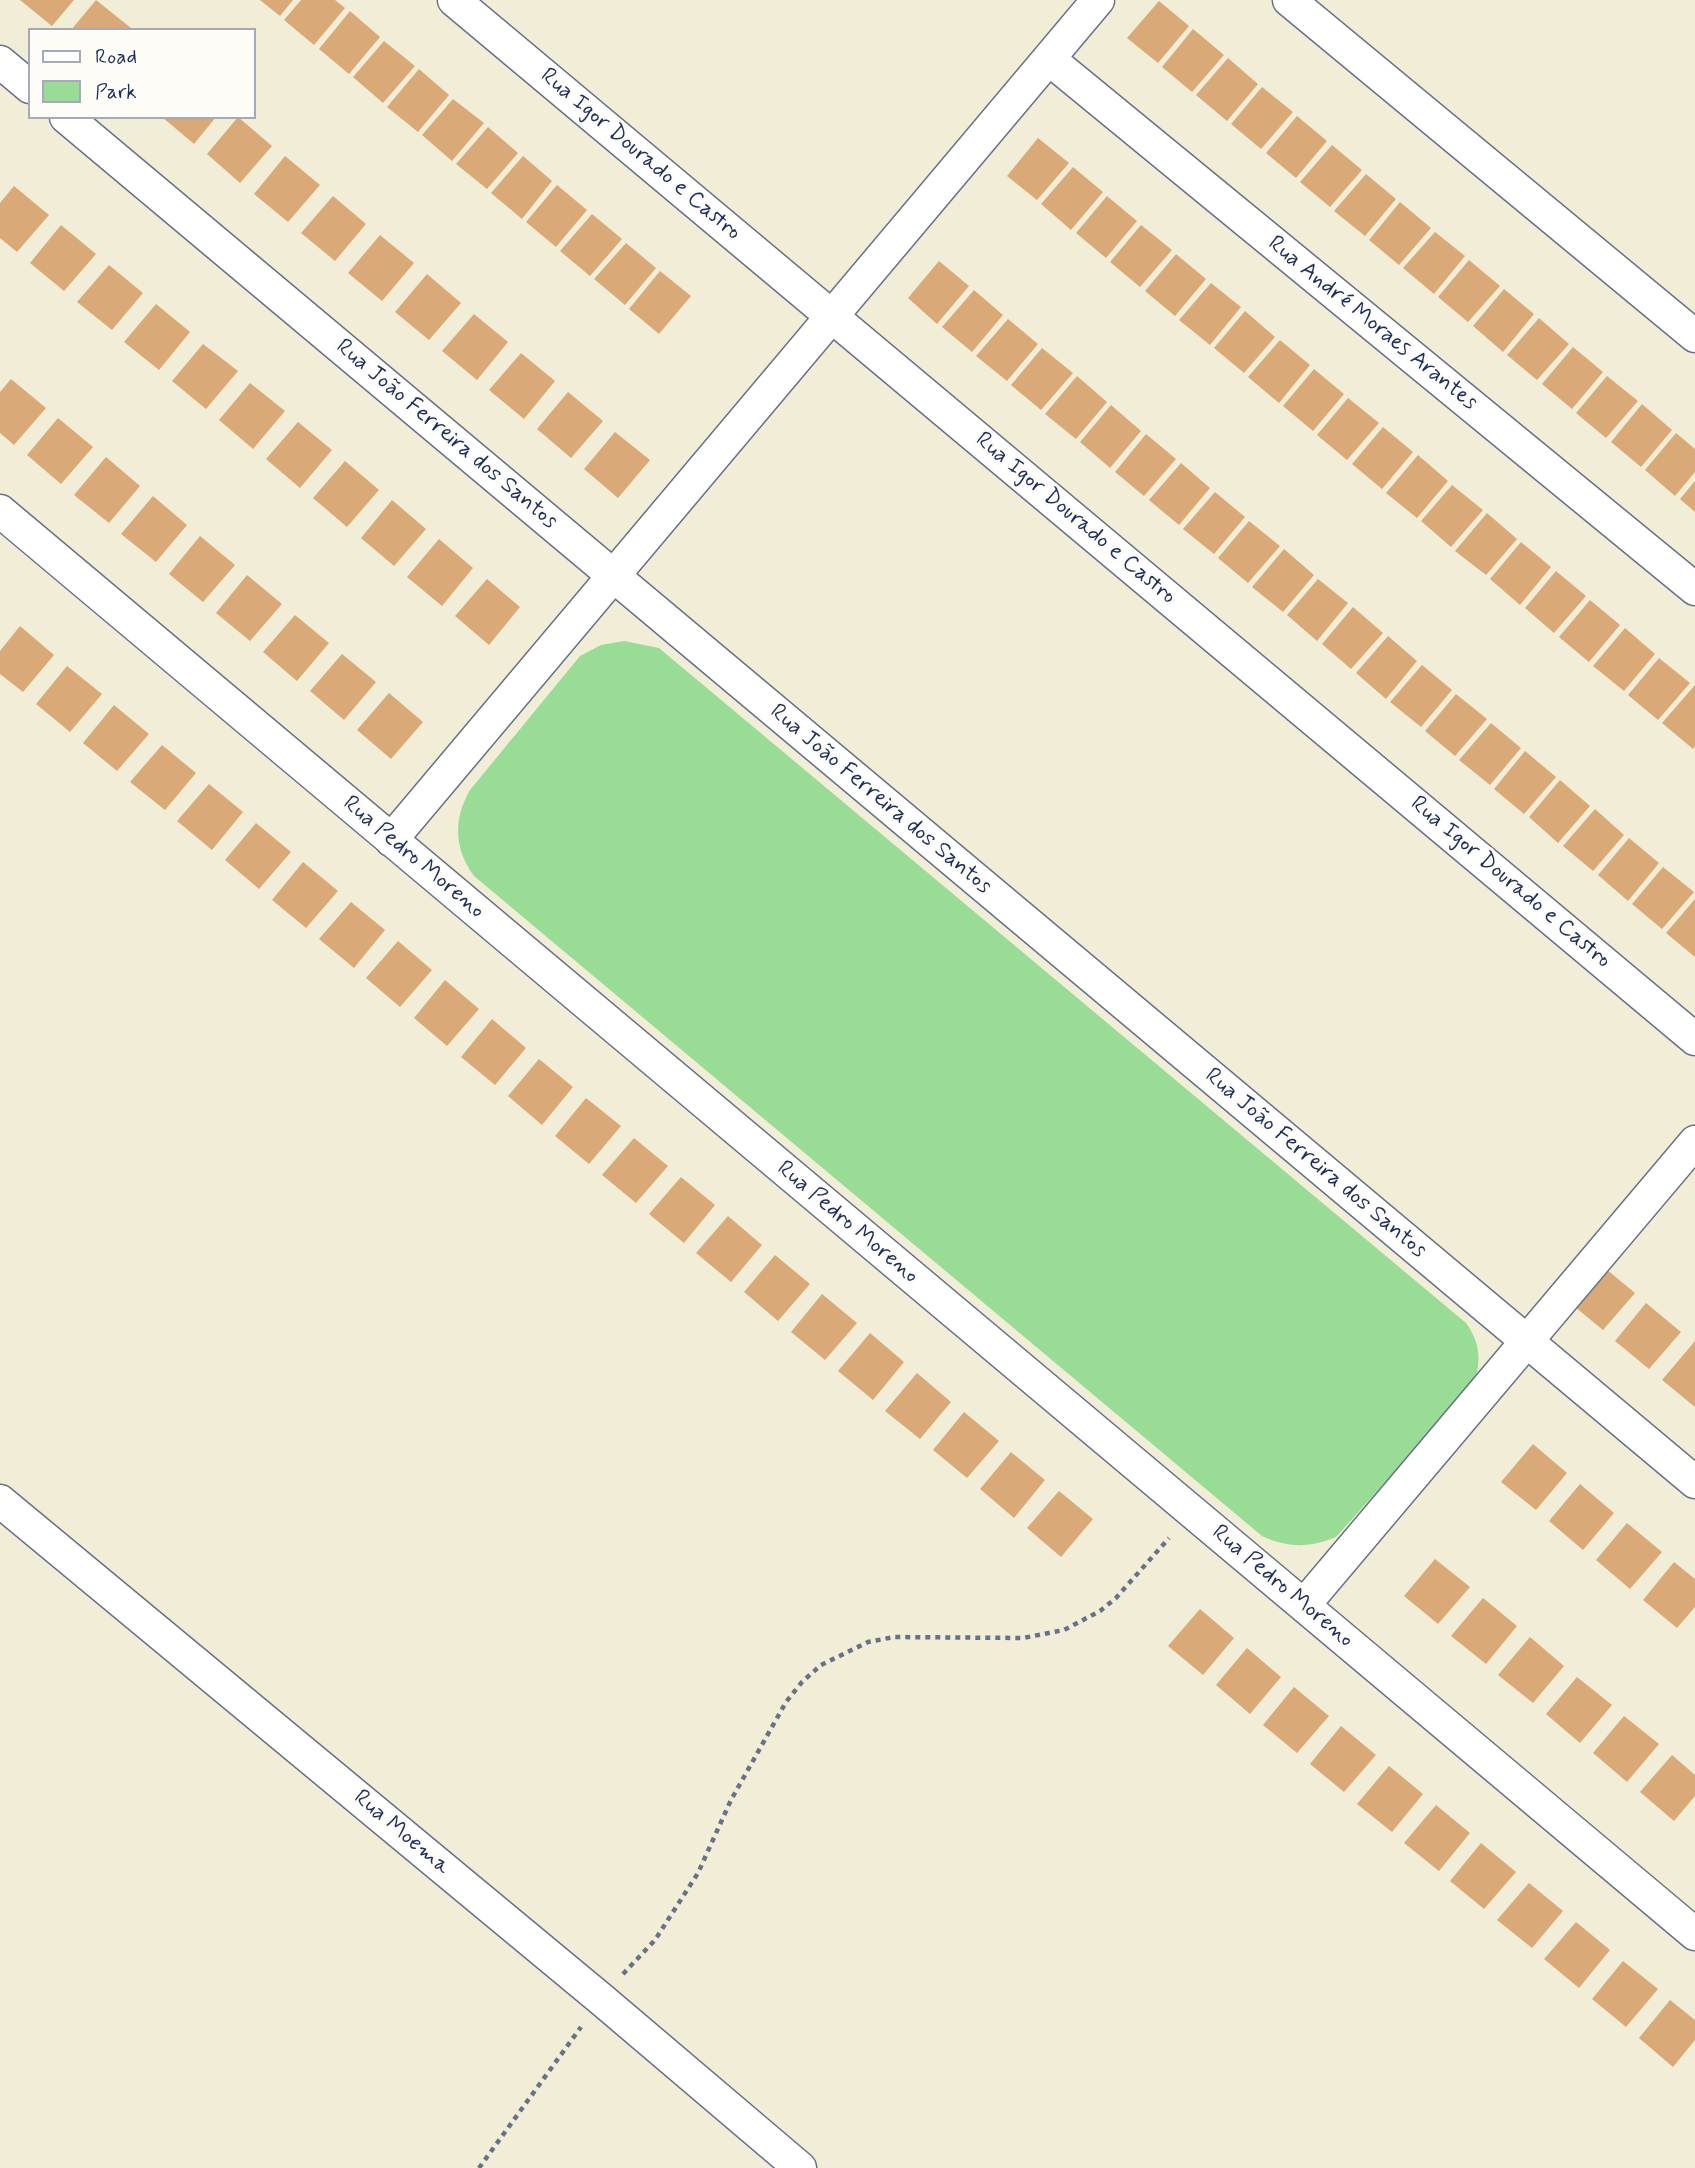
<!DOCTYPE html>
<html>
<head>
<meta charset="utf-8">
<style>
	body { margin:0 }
	#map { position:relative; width:1695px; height:2168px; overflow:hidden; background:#f2edd7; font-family:Mynerve,sans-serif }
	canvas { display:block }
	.legend { position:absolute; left:28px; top:28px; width:228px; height:91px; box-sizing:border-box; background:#fdfcf7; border:2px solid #a3aaba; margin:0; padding:9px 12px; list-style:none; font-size:21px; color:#1b2f5e }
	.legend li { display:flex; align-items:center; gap:14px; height:35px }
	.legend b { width:35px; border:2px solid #a3aaba }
</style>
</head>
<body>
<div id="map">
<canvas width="1695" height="2168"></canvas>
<ul class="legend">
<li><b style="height:9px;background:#fff"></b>Road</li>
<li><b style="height:19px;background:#98dc95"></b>Park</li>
</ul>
</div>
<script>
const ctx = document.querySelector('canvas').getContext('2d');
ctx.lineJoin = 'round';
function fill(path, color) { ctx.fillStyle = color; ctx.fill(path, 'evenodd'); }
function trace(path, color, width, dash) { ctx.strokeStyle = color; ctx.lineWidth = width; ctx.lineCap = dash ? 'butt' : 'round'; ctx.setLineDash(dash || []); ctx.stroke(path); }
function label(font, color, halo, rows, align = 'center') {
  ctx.font = font + ' Mynerve,sans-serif'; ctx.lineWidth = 6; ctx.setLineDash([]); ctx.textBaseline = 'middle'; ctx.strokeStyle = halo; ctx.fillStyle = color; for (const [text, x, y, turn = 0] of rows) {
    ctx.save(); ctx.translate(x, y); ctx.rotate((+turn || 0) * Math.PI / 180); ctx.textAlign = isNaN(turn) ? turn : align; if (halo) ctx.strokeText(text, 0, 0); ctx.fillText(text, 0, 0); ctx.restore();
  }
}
fill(new Path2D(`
	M624 641 659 648 1466 1323C1480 1342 1482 1363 1473 1384L1336 1537C1310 1548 1287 1548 1262 1536L474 876C454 849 453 819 470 790L580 656 601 645Z`), '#98dc95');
fill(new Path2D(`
	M20 0H74L52 26Z
	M96 0 131 28 129 30H71Z
	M260 0H293L280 16Z
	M301 0H335L345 8 314 45 284 20Z
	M1159 1 1189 26 1158 63 1127 38Z
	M350 11 380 37 349 74 319 49Z
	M1193 29 1224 55 1192 92 1162 67Z
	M384 41 415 66 383 103 353 77Z
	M1228 58 1258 84 1227 121 1196 95Z
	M419 69 449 95 418 132 387 107Z
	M1262 87 1293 112 1261 149 1231 124Z
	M453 99 484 123 452 161 422 135Z
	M1297 116 1327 141 1296 178 1266 153Z
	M162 117H216L194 144Z
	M238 117 272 146 240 183 207 154Z
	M488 127 518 153 487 189 456 164Z
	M1038 138 1069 163 1037 200 1007 176Z
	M1332 145 1362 170 1330 207 1300 182Z
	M285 156 320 185 288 222 254 194Z
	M523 156 552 181 522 219 491 193Z
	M1073 167 1103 192 1071 230 1041 204Z
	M1366 174 1396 199 1365 236 1334 211Z
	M557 185 587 210 556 247 526 222Z
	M14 186 49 215 17 252 0 238V203Z
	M333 196 366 224 335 261 301 233Z
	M1107 196 1137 221 1106 258 1076 233Z
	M1400 202 1431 228 1399 265 1369 240Z
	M592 214 622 239 590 276 560 251Z
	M61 225 96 254 64 291 30 263Z
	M1141 225 1172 250 1140 287 1110 262Z
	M1435 232 1465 256 1434 294 1403 268Z
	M380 235 414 263 382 301 348 273Z
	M626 243 656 268 625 305 594 279Z
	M1176 254 1206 279 1175 316 1145 291Z
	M1469 260 1500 286 1468 322 1438 297Z
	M939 261 969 286 937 324 908 298Z
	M109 265 143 293 112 330 77 302Z
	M660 271 691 296 659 334 629 309Z
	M427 274 461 303 429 340 395 312Z
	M1211 283 1241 307 1210 345 1179 320Z
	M1504 289 1534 314 1503 352 1473 326Z
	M974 290 1003 315 972 352 942 327Z
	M156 304 190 332 159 370 124 342Z
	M1245 311 1275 337 1244 373 1214 348Z
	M474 314 508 342 477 380 442 351Z
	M1539 318 1569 344 1537 380 1507 355Z
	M1008 319 1038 344 1007 381 976 356Z
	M1280 340 1310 365 1279 403 1248 377Z
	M203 344 238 371 206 409 172 381Z
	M1573 347 1603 372 1572 409 1542 384Z
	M1042 348 1073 373 1041 410 1011 385Z
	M521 353 555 381 524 419 489 390Z
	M1314 369 1344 394 1313 431 1283 406Z
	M1077 376 1107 402 1076 439 1045 414Z
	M1607 376 1638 401 1606 438 1576 413Z
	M11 379 46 408 14 445 0 433V392Z
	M250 383 285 411 253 449 219 420Z
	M568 392 603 421 571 458 537 429Z
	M1348 398 1379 423 1347 460 1317 435Z
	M1642 404 1672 430 1641 467 1611 442Z
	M1111 405 1141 431 1110 468 1080 442Z
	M58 418 93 447 61 484 27 455Z
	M298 422 332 450 300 488 266 459Z
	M1383 427 1413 452 1382 489 1352 464Z
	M615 432 650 460 618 498 584 469Z
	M1676 433 1695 449V472L1675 496 1645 470Z
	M1146 434 1176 459 1144 496 1115 472Z
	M1418 455 1448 481 1417 518 1386 493Z
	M106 457 140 486 109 523 74 495Z
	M345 461 379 490 347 527 313 498Z
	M1181 463 1210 488 1179 525 1149 500Z
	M1695 481V512L1680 499Z
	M1452 485 1483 510 1451 547 1421 521Z
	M1215 492 1245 517 1214 554 1183 529Z
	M153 496 187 525 156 562 121 534Z
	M392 500 426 529 394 566 361 538Z
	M1487 513 1517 539 1486 575 1455 551Z
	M1249 521 1280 546 1248 583 1218 558Z
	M200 536 235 565 203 602 169 574Z
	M439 539 473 568 442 606 407 577Z
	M1521 542 1551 567 1520 605 1490 579Z
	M1284 549 1314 575 1283 612 1252 587Z
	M1556 571 1586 596 1554 633 1525 608Z
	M247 575 282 604 250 641 216 613Z
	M487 579 520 607 489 645 455 616Z
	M1318 579 1348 603 1317 641 1287 615Z
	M1590 600 1620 625 1589 662 1559 637Z
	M1353 607 1383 633 1351 669 1322 644Z
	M295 615 329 643 297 681 263 652Z
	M20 626 54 655 23 692 0 674V651Z
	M1625 628 1655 654 1624 691 1593 666Z
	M1388 636 1417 661 1386 699 1356 673Z
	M342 654 376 682 344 720 310 691Z
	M1659 658 1690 683 1658 720 1628 695Z
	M1422 665 1452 690 1421 727 1390 702Z
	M67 666 102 694 70 732 36 704Z
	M1695 685V746L1693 749 1662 723Z
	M389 693 423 722 391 759 357 730Z
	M1456 694 1487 719 1455 756 1425 731Z
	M114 705 149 734 117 771 83 743Z
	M1491 723 1521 748 1490 785 1459 760Z
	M162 745 196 773 165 810 130 782Z
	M1525 751 1556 777 1524 814 1494 789Z
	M1560 780 1590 806 1558 843 1529 817Z
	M209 784 243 812 212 850 177 821Z
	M1595 809 1624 835 1593 871 1563 846Z
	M256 823 291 852 259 889 225 860Z
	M1629 838 1659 863 1628 901 1598 875Z
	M303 862 338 891 306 928 272 900Z
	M1663 867 1694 892 1662 929 1632 904Z
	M1695 899V957L1666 933Z
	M351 902 385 930 354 968 319 939Z
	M398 941 432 970 400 1007 366 978Z
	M445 980 479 1009 447 1046 414 1018Z
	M492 1019 526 1048 495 1085 461 1057Z
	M539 1059 573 1087 542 1125 508 1096Z
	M586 1098 621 1126 589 1164 555 1136Z
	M634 1138 668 1166 636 1203 602 1175Z
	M681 1177 715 1205 684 1243 649 1214Z
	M728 1216 762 1245 731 1282 696 1253Z
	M775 1255 810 1284 778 1321 744 1292Z
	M1600 1264 1635 1293 1603 1330 1569 1302Z
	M822 1294 857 1323 825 1360 791 1332Z
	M1646 1303 1681 1332 1649 1369 1615 1341Z
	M870 1333 904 1362 873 1400 838 1371Z
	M1695 1341V1407L1662 1380Z
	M917 1373 951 1402 920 1439 885 1411Z
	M964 1412 999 1441 967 1478 933 1450Z
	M1533 1444 1567 1473 1536 1510 1501 1482Z
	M1011 1452 1045 1480 1014 1518 980 1489Z
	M1580 1484 1614 1513 1583 1550 1549 1521Z
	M1059 1491 1093 1519 1061 1557 1027 1528Z
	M1627 1523 1662 1552 1630 1589 1596 1560Z
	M1435 1559 1470 1587 1438 1624 1404 1596Z
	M1674 1562 1695 1579V1607L1677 1628 1643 1600Z
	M1483 1598 1517 1626 1486 1664 1451 1636Z
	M1200 1609 1234 1638 1203 1675 1168 1646Z
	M1530 1637 1564 1666 1533 1703 1498 1675Z
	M1247 1648 1281 1677 1250 1714 1216 1685Z
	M1577 1677 1612 1705 1580 1743 1546 1714Z
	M1294 1687 1329 1716 1297 1753 1263 1725Z
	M1624 1716 1659 1744 1627 1782 1593 1753Z
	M1341 1726 1376 1755 1344 1792 1310 1764Z
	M1672 1755 1695 1775V1796L1674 1821 1640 1792Z
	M1389 1766 1423 1794 1392 1832 1357 1804Z
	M1436 1805 1470 1833 1439 1871 1404 1843Z
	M1481 1843 1516 1872 1484 1909 1450 1881Z
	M1529 1883 1563 1911 1532 1948 1497 1920Z
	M1576 1922 1610 1950 1579 1988 1544 1959Z
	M1623 1961 1658 1989 1626 2027 1592 1999Z
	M1670 2000 1695 2020V2040L1673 2067 1639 2038Z`), '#d9aa77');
const minor = new Path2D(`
	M454 0 1695 1039
	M1289 0 1695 336
	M1049 59 1695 589
	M0 62 30 87
	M66 117 1695 1482
	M0 511 1695 1934
	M391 840 1098 0
	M0 1501 601 1999 800 2168
	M1304 1605 1695 1142`);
trace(minor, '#667288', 35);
trace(new Path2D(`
	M623 1974 655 1940 698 1873 731 1800 786 1702 802 1682 821 1665 868 1642 894 1637 1023 1638 1064 1630 1100 1611 1116 1598 1169 1538
	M479 2168 581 2027`), '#667288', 4.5, [5, 5]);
trace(minor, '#fff', 32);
label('23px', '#1b2f5e', '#fdfcf7', [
	["Rua Igor Dourado e Castro",640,155,40],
	["Rua André Moraes Arantes",1372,324,39],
	["Rua João Ferreira dos Santos",446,435,40],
	["Rua Igor Dourado e Castro",1075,519,40],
	["Rua João Ferreira dos Santos",880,800,40],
	["Rua Pedro Moreno",413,858,40],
	["Rua Igor Dourado e Castro",1510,883,40],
	["Rua João Ferreira dos Santos",1315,1164,40],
	["Rua Pedro Moreno",847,1223,40],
	["Rua Pedro Moreno",1282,1587,40],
	["Rua Moema",401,1833,40]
]);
</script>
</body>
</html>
